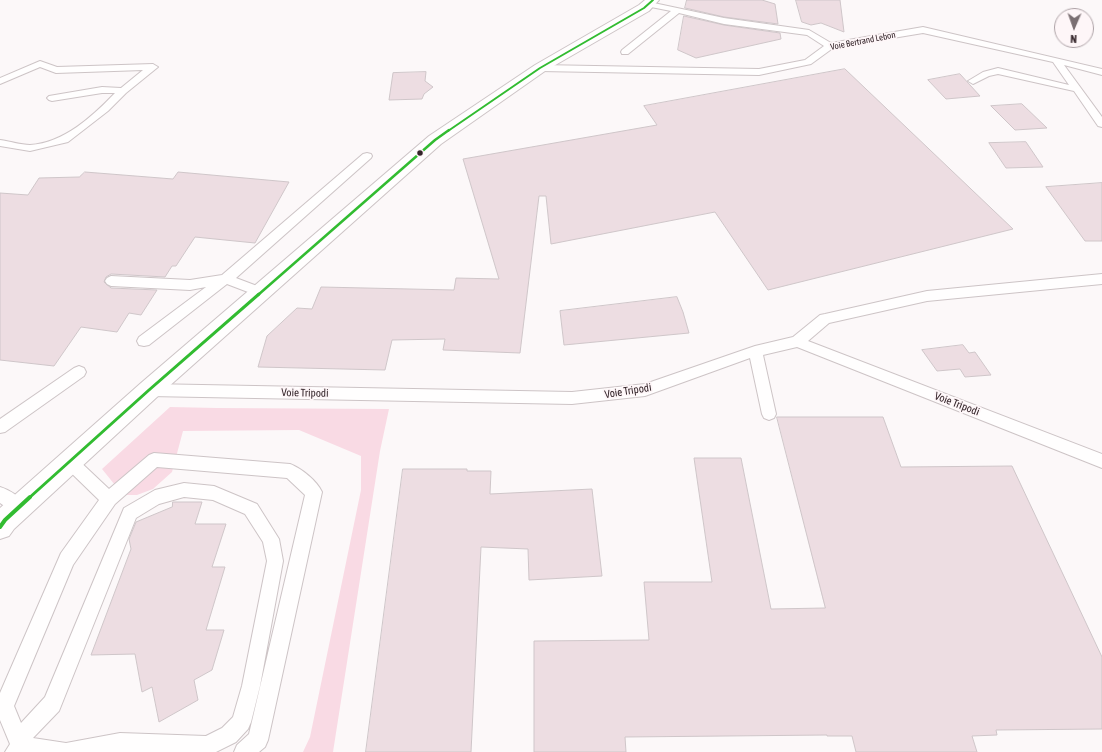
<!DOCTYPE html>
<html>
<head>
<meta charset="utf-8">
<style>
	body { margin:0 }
	#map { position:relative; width:1102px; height:752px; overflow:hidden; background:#fcf8f9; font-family:"Asap Condensed",sans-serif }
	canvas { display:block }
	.north { position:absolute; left:1054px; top:8px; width:40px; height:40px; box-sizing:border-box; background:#fef6f8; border:1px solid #ada2a6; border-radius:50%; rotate:182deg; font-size:11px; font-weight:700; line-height:16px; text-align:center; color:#34252a }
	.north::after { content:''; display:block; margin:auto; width:14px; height:18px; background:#7a6f72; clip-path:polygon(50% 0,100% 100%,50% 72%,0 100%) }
</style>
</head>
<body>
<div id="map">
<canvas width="1102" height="752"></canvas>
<div class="north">N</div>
</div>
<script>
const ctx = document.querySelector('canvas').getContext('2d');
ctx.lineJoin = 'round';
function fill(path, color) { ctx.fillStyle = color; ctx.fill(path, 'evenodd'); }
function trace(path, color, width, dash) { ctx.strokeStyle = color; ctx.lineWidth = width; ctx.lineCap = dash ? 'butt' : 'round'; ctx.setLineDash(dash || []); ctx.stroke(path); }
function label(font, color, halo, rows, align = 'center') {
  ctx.font = font + ' "Asap Condensed",sans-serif'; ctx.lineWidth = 3.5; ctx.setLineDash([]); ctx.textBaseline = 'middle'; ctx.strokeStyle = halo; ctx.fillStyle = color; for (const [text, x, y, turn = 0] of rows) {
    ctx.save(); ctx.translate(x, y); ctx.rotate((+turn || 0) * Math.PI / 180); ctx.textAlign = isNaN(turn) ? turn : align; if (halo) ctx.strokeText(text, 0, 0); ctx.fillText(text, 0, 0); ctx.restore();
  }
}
fill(new Path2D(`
	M170 407 217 408 389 409 380 451 333 752H303L310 737 361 490V456L299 430 183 431 172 472 153 489 137 495H123L102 469Z`), '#f9dae4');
const building = new Path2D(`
	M687 0H762L775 4 778 24 724 17 685 8Z
	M796 0H840L844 32 821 23 811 25 802 22Z
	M684 16 724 25 780 33 781 39 696 58 678 50Z
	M845 69 1013 229 768 290 715 212 551 244 546 196H539L520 353 443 350 445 339 392 340 385 370 258 367 267 336 297 308 312 309 321 287 454 290 456 278 499 279 463 159 657 125 644 106Z
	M426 72 425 81 433 87 424 94 422 99 389 100 393 73Z
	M960 74 980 96 946 99 928 80Z
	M1022 104 1047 128 1015 130 991 106Z
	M1026 142 1043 167 1006 168 989 143Z
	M85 172 173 179 178 172 289 182 255 243 195 237 176 266H172L165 277 111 274 106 277 104 282 111 288 157 290 141 315 129 313 117 332 81 327 54 366 0 360V193L28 195 39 178 79 177Z
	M1102 183V241H1085L1046 187Z
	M677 297 683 312 689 333 564 345 560 311Z
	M963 345 969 353 975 352 991 375 965 377 960 369 937 371 922 350Z
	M777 417H883L901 467 1012 466 1102 657V729L996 730 997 735 972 736 977 752H856L852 736H827V735L625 737 626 752H534V641L649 640 644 582H712L694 458H741L771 609 825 608Z
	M403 469H467V471H491L490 494 592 489 602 576 529 580 528 549 481 547 471 752H366Z
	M173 502H202L195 524H226L212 567H225L206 630H224L212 670 194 680 198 700 159 722 152 687 142 692 135 654 91 655 131 549 129 539 136 522 172 507Z`);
fill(building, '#eddde2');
trace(building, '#cfc6c9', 1);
const lane = new Path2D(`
	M646 2H649L724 18 809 30 831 43 923 27 1102 69V75L1064 65 1102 117V127L1098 126 1074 91 998 74 989 76 973 84 968 81 983 72 998 68 1069 85 1053 62 923 33 833 48 811 64 759 75 540 71 535 68 540 65 759 69 805 60 824 46 807 35 724 24 679 13 628 54H622L621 52 622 50 671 11 646 6 645 4Z
	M40 61 57 67 153 64 158 67 126 93 108 111 68 142 30 151 0 146V140C9 141 21 145 30 145 64 143 93 116 115 93H102L52 101 49 100 47 98 49 96 102 87 121 88 143 70 56 73 40 67 0 84V78Z
	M367 153 371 154 372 156 371 158 236 278 265 289 267 292 265 295 261 297 227 284 149 345 144 346 139 345 137 341 139 337 206 287 190 290 111 286 107 284 105 281 107 278 111 276 190 280 222 275 363 154Z
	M1102 274V284L927 301 829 323 808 341 1102 454V468L797 347 763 355 776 414 774 418 769 420 764 418 762 414 750 358 645 396 572 404 149 396 144 394 142 390 144 386 149 384 572 392 645 384 755 346 793 337 820 315 825 314 927 291Z
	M79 366 84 368 86 372 84 376 5 432 0 433V419L74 368Z
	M154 453 290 464C301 468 317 481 322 492L268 740 265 747 259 752H234L237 745 249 734 305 495 287 478 157 467 115 504 73 565 14 706 21 723 45 697 124 508 155 490 184 483 214 486 257 504 279 539 283 561 260 686 251 722 248 729 236 742 216 752H5L10 744 0 720V693L61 553 99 500 64 466 61 461 64 456 69 454 74 456 109 489 149 455ZM184 497 213 500 245 514 263 542 267 561 242 686 233 717 222 728 206 736 120 733 66 743 33 738 59 711 136 518 159 504Z
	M0 487C10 490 23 498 27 508L25 513 19 516 0 503Z`);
const street = new Path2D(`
	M645 0H659L649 11 545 71 441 144 157 397 14 529 9 536 0 539V508L141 383 429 136 535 65 639 5Z`);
trace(lane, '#cdc4c6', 2);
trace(street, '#cdc4c6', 2);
fill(lane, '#fffefe');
fill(street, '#fffefe');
trace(new Path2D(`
	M448 131 540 68 644 8 653 0`), '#32bc31', 2);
trace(new Path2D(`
	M258 295 435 140 449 130`), '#32bc31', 2.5);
trace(new Path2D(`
	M29 498 149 390 259 294`), '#32bc31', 3);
trace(new Path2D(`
	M0 527 5 520 30 497`), '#32bc31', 4);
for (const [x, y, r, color] of [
	[420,153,3.5,"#34252a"]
]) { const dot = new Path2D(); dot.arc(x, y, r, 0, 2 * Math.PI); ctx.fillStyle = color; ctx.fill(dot); trace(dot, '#fef6f8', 1.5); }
label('9px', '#34252a', '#fef6f8', [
	["Voie Bertrand Lebon",863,41,-11]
]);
label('11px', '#34252a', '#fef6f8', [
	["Voie Tripodi",628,391,-9],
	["Voie Tripodi",305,393,1],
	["Voie Tripodi",957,404,21]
]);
</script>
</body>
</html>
